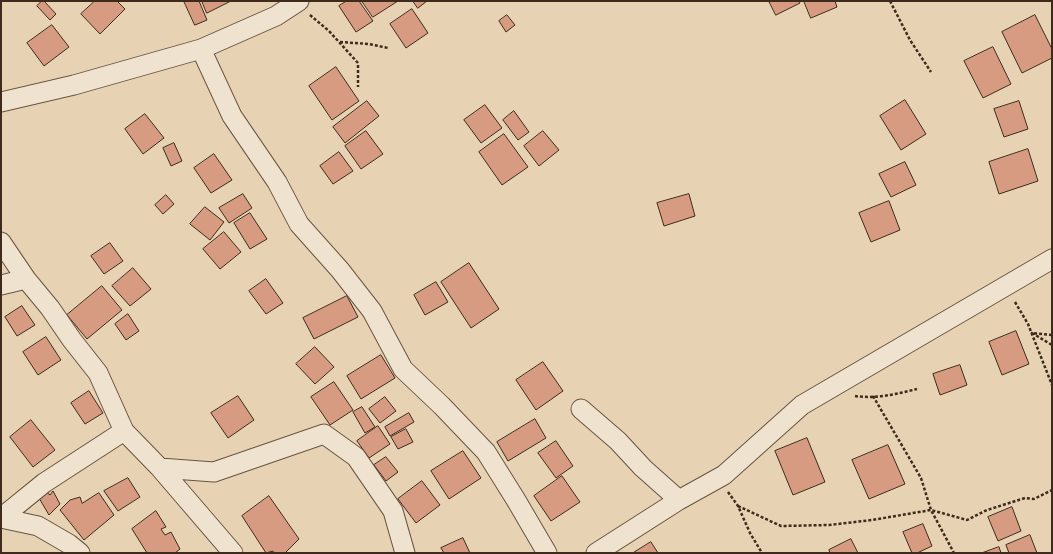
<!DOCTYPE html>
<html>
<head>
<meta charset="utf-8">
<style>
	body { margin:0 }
	#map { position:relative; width:1053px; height:554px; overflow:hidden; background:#e7d3b4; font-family:"IM FELL DW Pica",serif }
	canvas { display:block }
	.frame { position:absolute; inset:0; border:2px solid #3e2b1b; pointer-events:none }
</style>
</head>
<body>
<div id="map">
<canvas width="1053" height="554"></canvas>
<div class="frame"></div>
</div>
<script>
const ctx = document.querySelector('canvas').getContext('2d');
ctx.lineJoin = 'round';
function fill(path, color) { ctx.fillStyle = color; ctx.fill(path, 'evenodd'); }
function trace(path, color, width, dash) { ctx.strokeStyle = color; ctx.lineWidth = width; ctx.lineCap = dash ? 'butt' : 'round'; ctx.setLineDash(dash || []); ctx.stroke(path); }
const building = new Path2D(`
	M42 1H44L56 14 50 20 37 6Z
	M95 1H117L125 9 100 34 81 14Z
	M184 1H199L207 20 195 25Z
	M202 1H231L207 13Z
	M347 1H359L373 21 356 32 339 6Z
	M362 1H398L373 17Z
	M413 1H427L418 8Z
	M769 1H799L800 3 776 15Z
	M804 1H835L837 7 811 18Z
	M412 9 428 33 406 48 390 24Z
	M507 15 515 25 506 32 499 21Z
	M1035 15 1052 49V58L1022 73 1002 32Z
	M52 25 69 47 44 66 27 43Z
	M993 47 1011 84 983 98 964 61Z
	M336 67 359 101 332 120 309 86Z
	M905 100 926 134 901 150 880 116Z
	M367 101 379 116 345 143 333 127Z
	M1019 101 1028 129 1004 137 994 109Z
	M485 105 502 128 481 143 464 120Z
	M514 111 529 132 518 140 503 120Z
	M145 114 164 138 143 154 125 129Z
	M366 131 383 154 361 169 345 146Z
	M543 131 559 150 539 166 524 146Z
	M504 134 528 167 502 185 479 152Z
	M174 143 182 161 171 166 163 148Z
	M1028 149 1038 181 999 194 989 162Z
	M339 152 353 171 333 184 320 166Z
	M214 154 232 180 211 193 194 168Z
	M905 162 916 185 891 197 879 174Z
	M243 194 252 208 229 223 219 208Z
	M689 194 695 216 664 226 657 203Z
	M166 195 174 204 163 214 155 205Z
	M889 201 900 230 871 242 859 213Z
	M205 207 224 222 210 240 190 224Z
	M250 213 267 239 250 249 234 223Z
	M224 232 241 252 220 269 203 249Z
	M110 243 123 261 104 274 91 256Z
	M469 263 499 309 471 328 441 282Z
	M133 268 151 289 130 306 112 286Z
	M266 279 283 303 266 314 249 291Z
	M436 282 448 302 425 315 414 295Z
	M102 286 122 310 87 339 67 315Z
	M347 296 358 317 314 339 303 318Z
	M22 306 35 325 17 336 5 317Z
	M128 314 139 331 126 340 115 324Z
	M1016 331 1029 364 1002 375 989 342Z
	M46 337 61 360 38 375 23 352Z
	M315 347 334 367 315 384 296 364Z
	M381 355 395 378 361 399 347 376Z
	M543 362 563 391 536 410 516 380Z
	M960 365 967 385 940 395 933 374Z
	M334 382 353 410 330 425 311 397Z
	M89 391 103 413 85 424 71 403Z
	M238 396 254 420 228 438 211 413Z
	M385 397 396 411 380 423 369 409Z
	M362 407 375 427 365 433 353 412Z
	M409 413 414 422 390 436 385 427Z
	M535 419 546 438 508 461 497 442Z
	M31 420 55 450 33 467 10 437Z
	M378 426 390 444 369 458 357 441Z
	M406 429 413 442 398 449 391 437Z
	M807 438 825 482 793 495 775 451Z
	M556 441 573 466 556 478 538 453Z
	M888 445 905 484 869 499 852 460Z
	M463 451 481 478 449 499 431 471Z
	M386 457 398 472 386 481 374 465Z
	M562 476 580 502 551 521 534 496Z
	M128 478 140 497 118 511 104 491Z
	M422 481 440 505 416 523 398 499Z
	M45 491 50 495 53 491 60 504 49 515 39 498Z
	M99 493 114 515 84 540 60 510 70 500 80 497 82 503Z
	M269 496 299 539 285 553H274L273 551 266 553 242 516Z
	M1012 507 1021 531 998 541 988 517Z
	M156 511 166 527 161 529 165 535 171 532 180 549 175 553H147L132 529Z
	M923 524 932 546 917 553H912L903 532Z
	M1030 535 1037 553H1009L1006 545Z
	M463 538 470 553H444L441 548Z
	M851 539 858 553H830L829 550Z
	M651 542 658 553H633Z
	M999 547 1001 553H982Z`);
fill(building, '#d69b81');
trace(building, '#3e2b1b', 1);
const street = new Path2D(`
	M201 49 232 116 277 182 299 224 340 270 372 311 403 369 442 406 486 452 516 500 547 553
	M1 102 74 85 201 49 276 16 299 1
	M1 242 26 279
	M1 285 26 279 50 308 72 340 98 373 124 431
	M581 409 618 441 643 468 679 500
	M160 468 233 553
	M1 518 44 483 124 431 160 468 214 472 324 434 356 457 393 511 405 553
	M1 518 38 526 69 544 80 553
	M596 553 679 500 724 475 802 405 1052 259`);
trace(street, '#685541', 21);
trace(new Path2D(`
	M890 1 910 40 931 72
	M310 15 329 31 358 63V87
	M340 42 369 44 388 48
	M1015 302 1028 324 1052 385
	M1052 335 1032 333 1052 345
	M855 396C875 399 897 394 917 389
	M873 396 921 478 931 510 954 553
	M728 492 738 506 750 533 762 553
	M738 506 781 526 829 525 872 520 931 510 967 520 987 510 1025 498 1034 499 1052 490`), '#3e2b1b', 2.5, [3, 2]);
trace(street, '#efe2ce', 19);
</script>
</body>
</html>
